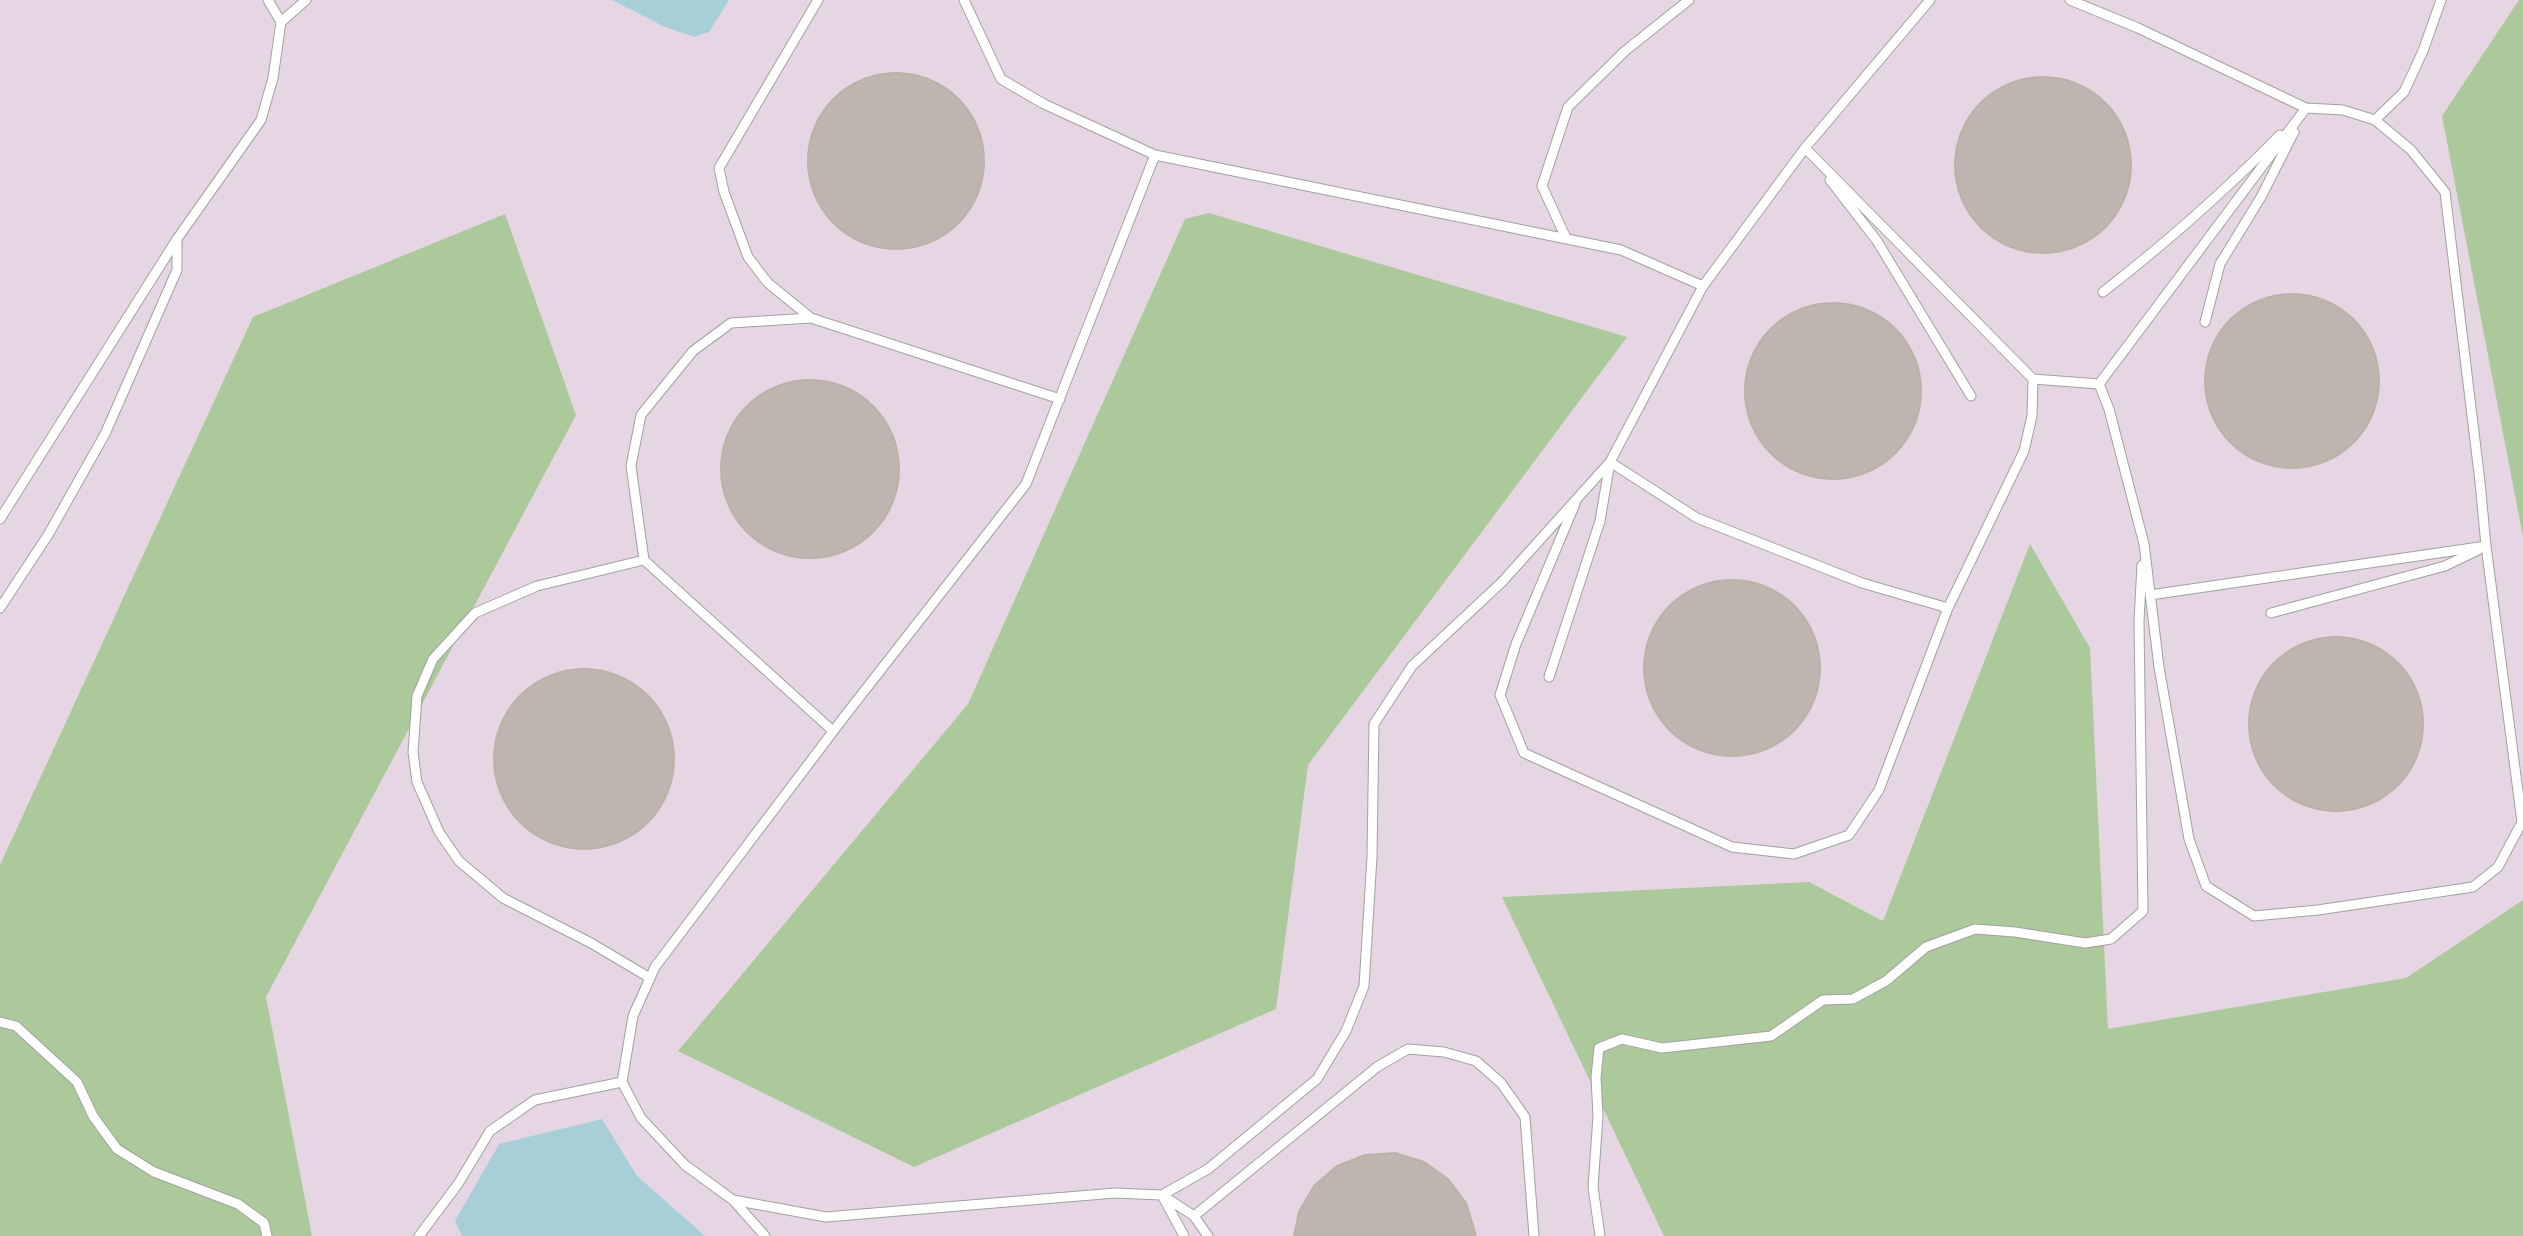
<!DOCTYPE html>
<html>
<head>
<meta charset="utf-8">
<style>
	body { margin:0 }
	canvas { display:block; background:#edeae3 }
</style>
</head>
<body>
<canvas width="2523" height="1236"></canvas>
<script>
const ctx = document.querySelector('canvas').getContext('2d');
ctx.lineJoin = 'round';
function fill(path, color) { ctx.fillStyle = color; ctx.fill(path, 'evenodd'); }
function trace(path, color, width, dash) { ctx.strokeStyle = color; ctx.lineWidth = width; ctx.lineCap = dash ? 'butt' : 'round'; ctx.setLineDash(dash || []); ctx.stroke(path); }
fill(new Path2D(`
	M0 0H2523V1019L1927 1236H0Z`), '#e6d6e3');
fill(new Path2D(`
	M2519 0H2523V537L2442 116Z
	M1209 213 1627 337 1308 765 1276 1009 914 1167 678 1051 968 704 1185 219Z
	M505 214 576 415 266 997 312 1236H0V865L253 317Z
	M2030 544 2090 648 2108 1029 2406 978 2523 900V1236H1664L1502 897 1809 882 1883 921Z`), '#abc99b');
fill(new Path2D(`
	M612 0H729L709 32 694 37 663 26Z
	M602 1119 637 1176 705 1236H462L455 1221 499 1144Z`), '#a7cfd8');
const building = new Path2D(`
	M808 161a88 88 0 1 1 176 0a88 88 0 1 1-176 0Z
	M1955 165a88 88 0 1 1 176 0a88 88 0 1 1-176 0Z
	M2205 381a87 87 0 1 1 174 0a87 87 0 1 1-174 0Z
	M1745 391a88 88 0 1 1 176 0a88 88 0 1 1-176 0Z
	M721 469a89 89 0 1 1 178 0a89 89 0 1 1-178 0Z
	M1644 668a88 88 0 1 1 176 0a88 88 0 1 1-176 0Z
	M2249 724a87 87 0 1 1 174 0a87 87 0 1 1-174 0Z
	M494 759a90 90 0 1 1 180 0a90 90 0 1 1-180 0Z
	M1395 1153 1424 1162 1448 1179 1466 1203 1476 1236H1294L1299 1212 1314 1186 1337 1166 1365 1155Z`);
fill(building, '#bdb5b0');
trace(building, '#beb0a7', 2);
const lane = new Path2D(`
	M268 0 281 22
	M818 0 719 168 724 192 748 257 768 283 811 318 1060 399
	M964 0 1001 79 1044 104 1155 155 1026 484 844 717 655 967 633 1016 622 1082 641 1118 685 1165 733 1200 826 1217 1115 1193 1162 1195 1208 1169 1317 1079 1346 1031 1364 986 1372 857 1374 724 1412 666 1502 582 1610 462 1703 286 1805 148 1930 0
	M2070 0 2138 28 2306 108 2343 110 2375 120 2411 150 2445 192 2480 482 2486 546 2522 822 2498 867 2473 887 2318 910 2254 916 2206 886 2189 839 2159 667 2144 544 2109 409 2099 384 2306 108
	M2375 120 2404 92 2423 51 2441 0
	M1155 155 1621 250 1703 286
	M1830 180 1877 241 1971 396
	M1566 238 1542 186 1568 107 1625 51 1689 0
	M2103 292C2166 243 2224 192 2280 135
	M811 318 731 323 693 351 641 415 631 466 644 560 833 731
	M2205 322 2220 264 2261 197 2294 132
	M2033 379 2099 384
	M1575 504 1516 644 1500 695 1524 753 1732 847 1794 854 1849 835 1879 790 1948 608 2024 451 2032 416 2033 379 1805 148
	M0 519 177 239 261 120 273 78 281 22 306 0
	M644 560 537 586 475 613 433 659 417 696 413 752 417 782 439 832 459 861 503 898 591 943 650 978
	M2150 595 2486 546
	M0 608 48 535 105 434 177 270V241
	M2271 613 2445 566 2478 550
	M1549 677 1600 521 1610 462 1697 518 1862 583 1948 608
	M0 1022 16 1026 77 1082 93 1116 117 1149 154 1172 238 1204 264 1223 267 1236
	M1162 1195 1194 1216 1377 1067 1408 1049 1444 1052 1476 1061 1501 1083 1525 1117 1534 1236
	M1163 1197 1184 1236
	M733 1200 765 1236
	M1194 1216 1208 1236
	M419 1236 458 1184 490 1131 535 1100 622 1082
	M1600 1236 1593 1187 1598 1116 1596 1077 1599 1048 1622 1039 1662 1048 1771 1036 1823 1000 1853 999 1886 981 1926 947 1975 929 2015 932 2085 943 2111 939 2143 911 2139 621 2142 565`);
trace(lane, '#a1a1a1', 11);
trace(lane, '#fff', 9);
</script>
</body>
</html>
